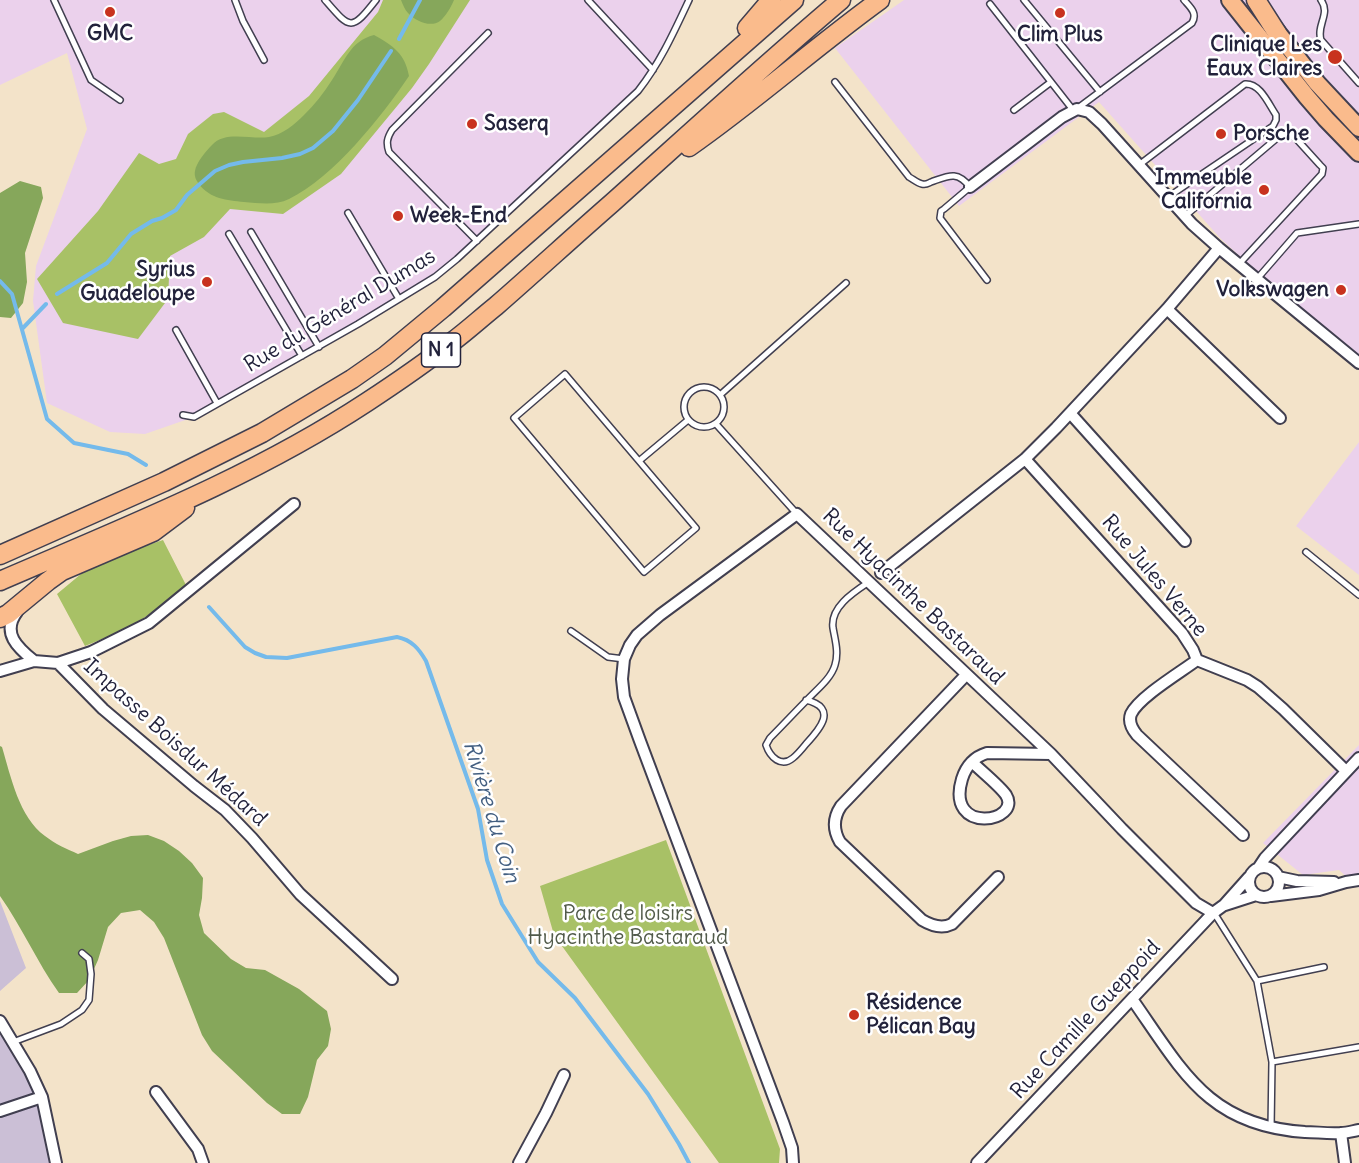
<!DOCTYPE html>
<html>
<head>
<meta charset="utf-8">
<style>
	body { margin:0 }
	canvas { display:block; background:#f3e3c9 }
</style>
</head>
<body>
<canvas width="1359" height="1163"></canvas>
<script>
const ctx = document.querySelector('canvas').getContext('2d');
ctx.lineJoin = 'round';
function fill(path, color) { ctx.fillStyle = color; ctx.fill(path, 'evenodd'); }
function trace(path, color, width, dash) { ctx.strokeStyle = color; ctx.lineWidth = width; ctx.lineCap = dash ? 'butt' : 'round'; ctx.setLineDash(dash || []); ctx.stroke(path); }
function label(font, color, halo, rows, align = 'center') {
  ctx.font = font + ' Delius,sans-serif'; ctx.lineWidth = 5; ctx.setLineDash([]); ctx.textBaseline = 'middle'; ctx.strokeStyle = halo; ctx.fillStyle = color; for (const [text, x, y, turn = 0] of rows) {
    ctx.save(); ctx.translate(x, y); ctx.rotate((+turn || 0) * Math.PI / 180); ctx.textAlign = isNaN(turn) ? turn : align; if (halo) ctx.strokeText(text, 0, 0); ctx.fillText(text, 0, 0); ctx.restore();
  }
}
fill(new Path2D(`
	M0 0H687L650 77 435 277 194 417 145 434 110 432 47 403 33 301 36 266 87 129 67 53 0 85Z
	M904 0H1359V359L1299 311 1220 238 1099 102 959 206 835 48Z
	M1359 442V575L1296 526Z
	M1359 745V888L1339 870 1303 875 1263 843Z`), '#ebd1ec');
fill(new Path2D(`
	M0 901 26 968 0 991Z
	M0 1022 42 1097 56 1163H0Z`), '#cbbfd6');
fill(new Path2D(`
	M383 0H470L429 64 412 88 341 174 283 214 230 209 204 237 170 256 168 299 138 339 63 323 37 279 98 211 139 153 159 164 176 159 188 134 213 114 224 112 264 132 309 96 378 12Z
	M163 540 186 585 154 611 129 628 85 646 57 594 93 564Z
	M666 840 780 1149 779 1163H719L554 935 540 886Z`), '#a8c166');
fill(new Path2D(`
	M401 0H454C451 7 446 16 440 21 431 28 415 21 408 13 405 10 403 5 401 0Z
	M374 35C394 46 405 54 409 76 382 116 333 178 289 199 275 206 258 203 244 202 227 200 210 199 199 184 196 180 194 176 195 171 196 163 206 151 212 145 225 130 252 140 269 137 282 135 295 124 304 115 314 105 324 93 332 80 345 61 350 41 374 35Z
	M20 181 41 187 43 198 25 253 27 282 23 303 11 318 0 317V193Z
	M0 746 2 747C11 777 19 817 45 836 55 844 67 849 78 854L113 841 131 836 148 835 164 841 179 851 192 863 203 878 202 898 199 915 204 933 231 959 246 968 265 970 299 989 327 1011 331 1029 328 1046 317 1060 308 1097 300 1114H282L267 1103 212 1051 202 1035 164 938 154 922 140 910 121 913 108 927 98 960 89 980 77 993H59C37 962 22 927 0 896Z`), '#86a75b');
trace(new Path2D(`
	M399 39 420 0
	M0 281 12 294 47 419 74 443 128 454 146 465
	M57 294 107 263 131 234 152 221 162 218 176 210 187 195 215 171 229 165 243 162 282 158 300 154 313 148 333 131 358 100 391 51
	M22 329 46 304
	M209 607 245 647 255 653 266 657 287 658 397 637C412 640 419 649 426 661L478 809 487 860 502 904 538 962 575 998 648 1094 679 1144 689 1163`), '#74baeb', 4);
const service = new Path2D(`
	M54 0 91 80 120 100
	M235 0 243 21 264 60
	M325 0C350 29 351 32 376 0
	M588 0 653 70
	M1024 0 1100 92
	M1321 0C1331 14 1316 25 1321 40L1359 83
	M990 4 1073 110
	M835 82 909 177C913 179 917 183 922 184 926 185 927 184 931 182 948 176 957 170 970 187L944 209 941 211 940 218 987 280
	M1078 108 1192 23C1198 13 1190 7 1184 0
	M1014 110 1051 82
	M1139 165 1245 84C1260 83 1268 103 1276 115V120L1273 126 1168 197
	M348 213 399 299
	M1185 216 1283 133 1288 132 1291 133 1320 165 1323 168 1322 174 1239 264
	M251 232 319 347
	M229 234 302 356
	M477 241 389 152C386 143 387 138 392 130L488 33
	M1257 279 1297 233 1359 224
	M176 330 217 403
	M565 374 696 528 644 572 514 418Z
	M684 407a20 20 0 1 1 40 0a20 20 0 1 1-40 0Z
	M720 395 846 283
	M183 415 194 417 358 324 435 277 457 259 638 91C660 63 674 32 689 0
	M716 424 797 514
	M639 461 688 420
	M1306 552 1359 595
	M571 631 608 657 624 659
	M806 700C839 708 819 730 806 744 802 749 798 754 793 758 781 768 770 757 766 745L770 738C782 726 794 713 806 701 816 690 831 679 835 665 839 652 835 640 833 628 830 607 854 592 869 582
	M1213 913 1216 916 1257 981 1272 1062 1271 1128
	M1257 981 1324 967
	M13 1042 61 1024 82 1010 89 1000 91 974 89 959 82 953
	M1272 1062 1359 1047`);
const minor = new Path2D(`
	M970 187 1062 117 1077 109 1089 112 1102 124 1192 224 1219 248 1359 363
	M1167 309 1280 418
	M1070 413 1185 541
	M1025 459 1182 633 1193 650 1197 660 1247 680 1258 687 1283 709 1346 771
	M881 573 1025 459 1056 428 1167 309 1219 248
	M17 612C1 633 18 648 34 661
	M1197 660C1181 672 1139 697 1131 714 1128 722 1132 729 1137 735L1243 835
	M58 663 103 709 194 786 225 810 252 838 300 894 392 979
	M0 671 34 661 58 663 91 652 149 623 294 504
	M966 675 841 806C833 818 833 830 840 842L922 920C932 926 942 929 952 924L998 877
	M972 762C980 770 1000 786 1006 795 1023 822 945 836 962 779 966 766 974 757 987 753L1051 754
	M1249 882a15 15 0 1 1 30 0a15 15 0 1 1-30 0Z
	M1259 867 1265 858 1359 758
	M1278 877 1297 881 1334 882
	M1271 896 1319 890 1346 882 1359 880
	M1225 905 1256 895
	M1132 999C1182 1070 1208 1126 1305 1132 1316 1132 1329 1134 1341 1133 1347 1133 1353 1131 1359 1130
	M0 1021 30 1071 42 1097 56 1163
	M156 1092 198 1149 203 1163
	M0 1111 42 1097
	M1341 1133 1345 1163
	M519 1163 546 1113 564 1075
	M793 1163 792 1148 783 1122 640 741 624 697 622 679 624 659 630 645 637 635 660 615 797 514 1051 754 1122 829 1196 903 1213 913
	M977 1163 1213 913 1224 905 1249 877`);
const primary = new Path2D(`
	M1230 0 1307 97 1326 119 1359 153
	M1270 23 1317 83 1359 128`);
const trunk = new Path2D(`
	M1256 0 1277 33
	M747 28 771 0
	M689 147C755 101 815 47 880 0
	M0 555 164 482 262 433 352 379 385 356 443 308 794 0
	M0 581C125 527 253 477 367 402 396 383 425 363 452 342 467 331 481 318 496 306 535 272 573 237 612 203 688 135 763 66 841 0
	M0 618 8 614 48 581 62 571 153 532 185 508`);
trace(service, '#413f50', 8);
trace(minor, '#413f50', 14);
trace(primary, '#413f50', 20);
trace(trunk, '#413f50', 21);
trace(service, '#fff', 5);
trace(minor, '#fff', 10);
trace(primary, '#fabb8c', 16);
trace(trunk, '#fabb8c', 18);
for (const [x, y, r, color] of [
	[110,12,6,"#c8321e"],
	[1060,13,6,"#c8321e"],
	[1335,57,8,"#c8321e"],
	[472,124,6,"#c8321e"],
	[1221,134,6,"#c8321e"],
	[1264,190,6,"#c8321e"],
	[398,216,6,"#c8321e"],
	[207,282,6,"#c8321e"],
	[1341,290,6,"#c8321e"],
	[854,1015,6,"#c8321e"]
]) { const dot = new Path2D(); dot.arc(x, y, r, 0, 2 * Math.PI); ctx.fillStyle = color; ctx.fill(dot); trace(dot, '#fff', 2); }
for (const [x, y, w] of [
	[441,350,39]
]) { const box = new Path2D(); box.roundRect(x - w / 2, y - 17, w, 34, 4.5); ctx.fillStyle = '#fff'; ctx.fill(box); trace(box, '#22223b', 1.5); }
label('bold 20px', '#22223b', null, [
	["N 1",441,350]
]);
label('bold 21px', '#22223b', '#fff', [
	["GMC",110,34,"center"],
	["Clim Plus",1060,35,"center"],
	["Clinique Les",1322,45],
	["Eaux Claires",1322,69],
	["Saserq",484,124,"left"],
	["Porsche",1233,134,"left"],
	["Immeuble",1252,178],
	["California",1252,202],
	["Week-End",410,216,"left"],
	["Syrius",195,270],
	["Guadeloupe",195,294],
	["Volkswagen",1329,290],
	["Résidence",866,1003,"left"],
	["Pélican Bay",866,1027,"left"]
], 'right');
label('21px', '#22223b', '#fff', [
	["Rue du Général Dumas",340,311,-31],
	["Rue Jules Verne",1154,576,50],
	["Rue Hyacinthe Bastaraud",913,597,44],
	["Impasse Boisdur Médard",175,743,42],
	["Rue Camille Gueppoid",1086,1020,-47]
]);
label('21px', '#515a4a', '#fff', [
	["Parc de loisirs",628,914],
	["Hyacinthe Bastaraud",628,938]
]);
label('italic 22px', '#435f81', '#fff', [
	["Rivière du Coin",491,812,73]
]);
</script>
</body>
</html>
